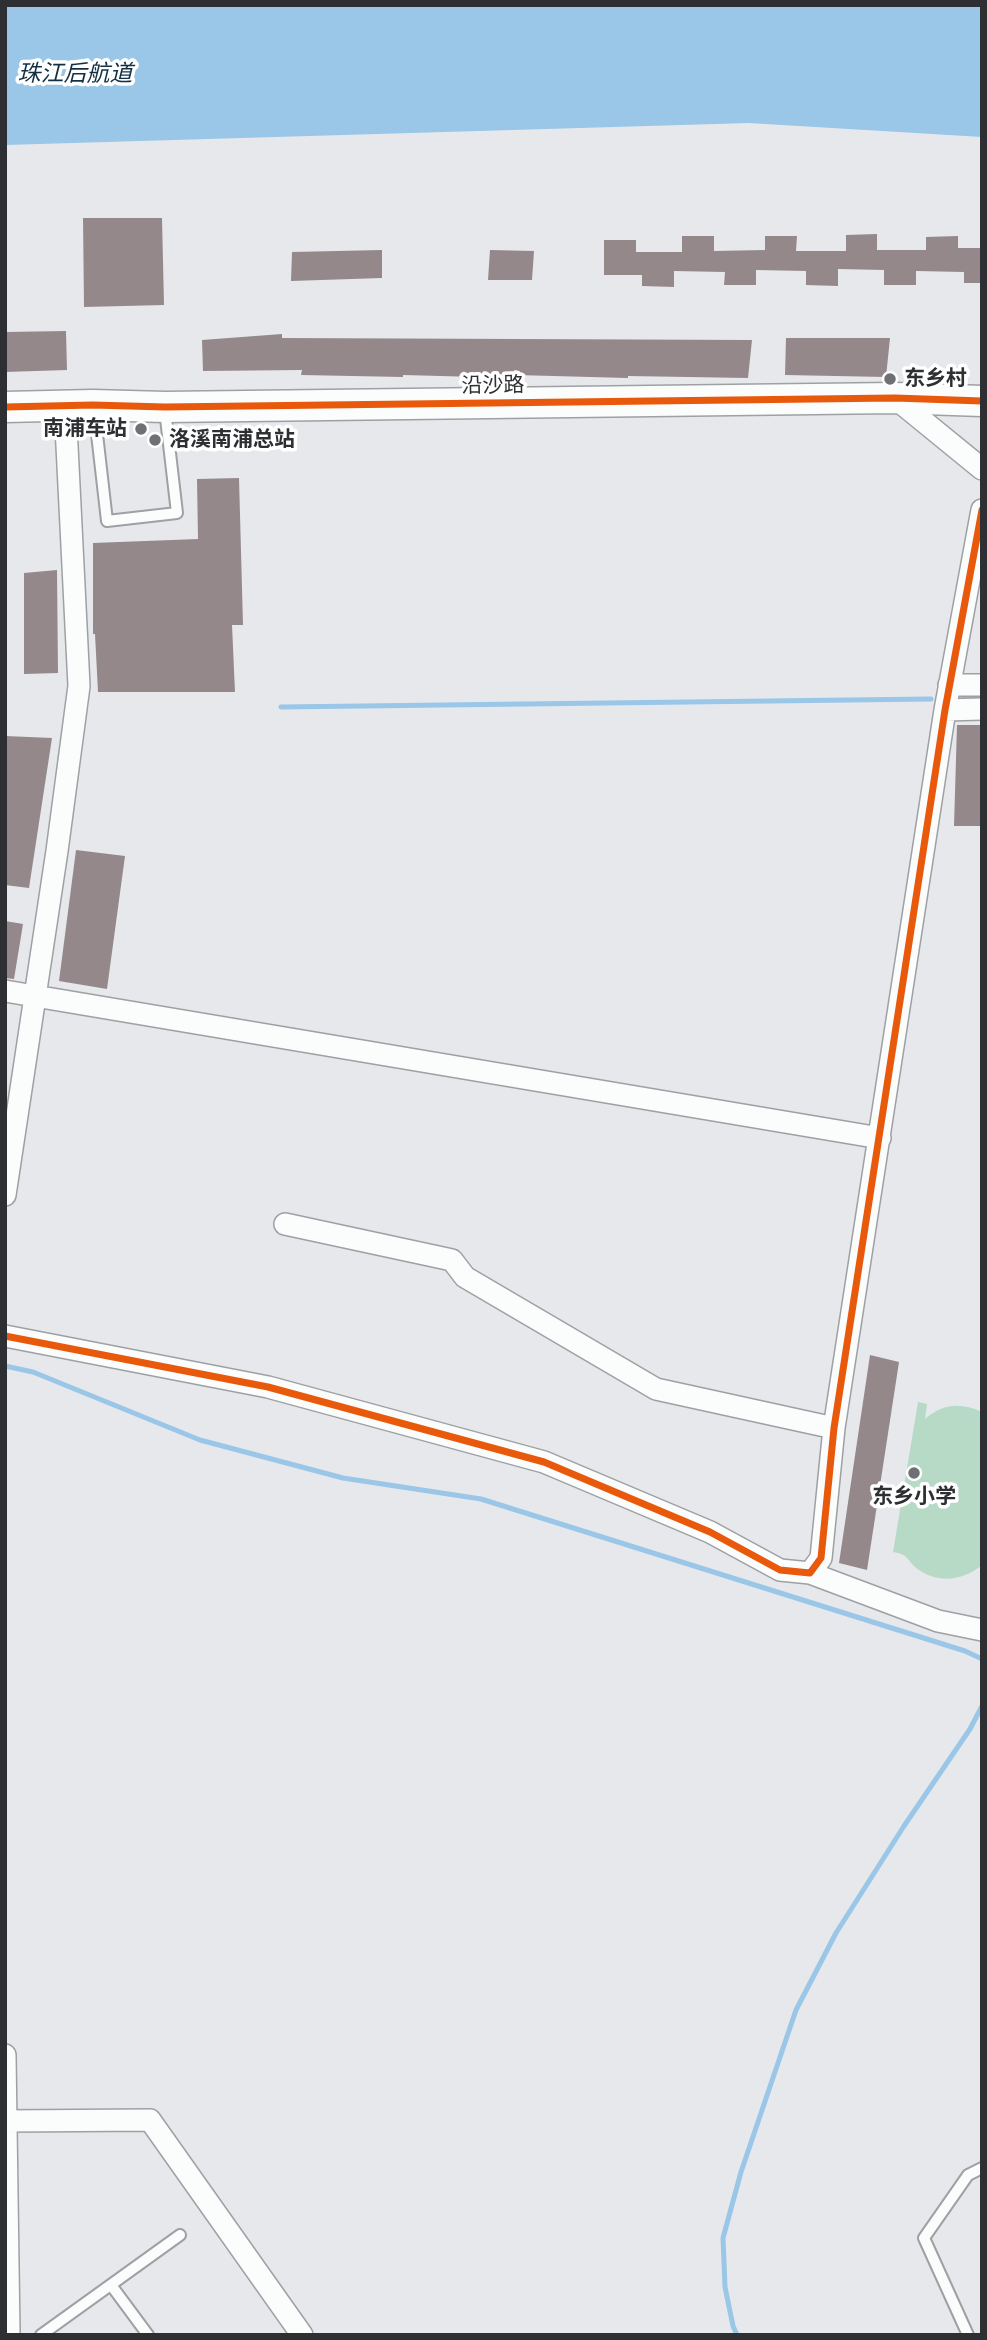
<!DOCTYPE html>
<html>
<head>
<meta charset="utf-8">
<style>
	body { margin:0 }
	#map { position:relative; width:987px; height:2340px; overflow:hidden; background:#e6e8ec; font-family:Karla,sans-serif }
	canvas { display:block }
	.frame { position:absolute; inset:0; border:7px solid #2d2f32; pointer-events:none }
</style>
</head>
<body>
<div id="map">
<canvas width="987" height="2340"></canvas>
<div class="frame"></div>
</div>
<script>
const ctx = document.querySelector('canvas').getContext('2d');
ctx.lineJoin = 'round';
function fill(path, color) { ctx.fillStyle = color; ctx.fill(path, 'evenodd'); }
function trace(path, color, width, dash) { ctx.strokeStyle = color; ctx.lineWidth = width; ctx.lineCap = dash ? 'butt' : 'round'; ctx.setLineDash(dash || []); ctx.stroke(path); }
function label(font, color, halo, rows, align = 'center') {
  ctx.font = font + ' Karla,"Noto Sans SC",sans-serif'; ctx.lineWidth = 7; ctx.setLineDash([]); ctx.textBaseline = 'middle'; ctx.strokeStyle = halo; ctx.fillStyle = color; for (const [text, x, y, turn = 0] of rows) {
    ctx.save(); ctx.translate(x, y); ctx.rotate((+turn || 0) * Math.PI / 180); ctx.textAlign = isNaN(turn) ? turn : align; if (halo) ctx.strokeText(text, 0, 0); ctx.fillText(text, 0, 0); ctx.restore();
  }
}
fill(new Path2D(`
	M918 1402 927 1404 925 1419C943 1404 960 1402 982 1412V1565C965 1580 938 1584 919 1570 906 1561 911 1555 893 1552Z`), '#b7dac7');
fill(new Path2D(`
	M5 5H982V137L749 123 5 145Z`), '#9ac6e7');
trace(new Path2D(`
	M963 698H982
	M281 707 931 699
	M5 1366 33 1372 200 1440 343 1478 481 1499 965 1651 982 1659
	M737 2335 733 2326 725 2287 723 2238 741 2172 796 2010 836 1933 904 1826 970 1729 982 1706`), '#9ac6e7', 5);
fill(new Path2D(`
	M83 218H162L164 305 84 307Z
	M877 234V250H926V237L958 236V248H982V283H964V272L916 271V285H884V270L838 269V286L806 285V271L756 270V285H724L725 272 674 271V287L642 286V275H604V240H636V252H682V236H714V251L765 250V236H797L796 251H846V235Z
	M382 250V278L291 281 292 252Z
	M490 250 534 251 532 280H488Z
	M66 331 67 370 5 372V332Z
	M282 334V338L752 340 748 378 628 376V378L516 375V378L403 375V377L301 375 302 370 203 371 202 340Z
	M786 338H890L886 377 785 375Z
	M239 478 243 625H232L235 692H98L95 634H93V543L198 539 197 479Z
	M57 570 58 673 24 674V573Z
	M957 725H982V826H954Z
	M5 736 52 738 29 888 5 885Z
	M76 850 125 856 107 989 59 981Z
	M5 921 23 924 14 979 5 978Z
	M870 1355 899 1362 867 1570 839 1563Z`), '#94888b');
const lane = new Path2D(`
	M94 408 107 521 177 513 165 410
	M111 2285 148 2335
	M41 2335 180 2235
	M968 2335 924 2238 968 2175 982 2168`);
const street = new Path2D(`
	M895 398 982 469
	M949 685H982
	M945 710 982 709
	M5 991 880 1138
	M5 1195 57 851 79 686 65 406
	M285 1224 452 1260 465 1277 656 1389 834 1428
	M5 1336 268 1387 544 1462 710 1532 780 1570 810 1573 821 1558 834 1428 945 710 982 510
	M810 1573 938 1621 982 1630
	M5 2055 9 2335
	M5 2121 150 2120 302 2335`);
const secondary = new Path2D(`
	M5 407 93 405 165 407 895 398 982 401`);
trace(lane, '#9ea0a3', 14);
trace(street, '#9ea0a3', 24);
trace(secondary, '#9ea0a3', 33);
trace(lane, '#fbfcfc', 10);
trace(street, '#fbfcfc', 21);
trace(secondary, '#fbfcfc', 30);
trace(new Path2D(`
	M5 407 93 405 165 407 895 398 982 401
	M5 1336 268 1387 544 1462 710 1532 780 1570 810 1573 821 1558 834 1428 945 710 982 510`), '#e8590c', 7);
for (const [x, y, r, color] of [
	[890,379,7,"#6e7073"],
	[141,429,7,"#6e7073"],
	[155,440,7,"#6e7073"],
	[914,1473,7,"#6e7073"]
]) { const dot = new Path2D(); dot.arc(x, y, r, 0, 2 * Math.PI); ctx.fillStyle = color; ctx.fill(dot); trace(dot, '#fff', 2.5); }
label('bold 21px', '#2d2f32', '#fff', [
	["东乡村",904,379],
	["南浦车站",127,429,"right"],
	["洛溪南浦总站",169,440],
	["东乡小学",914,1497,"center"]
], 'left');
label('21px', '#2d2f32', '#fff', [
	["沿沙路",493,386,-1]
]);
label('italic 23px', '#132f42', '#fff', [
	["珠江后航道",75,74]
]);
</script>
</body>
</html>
